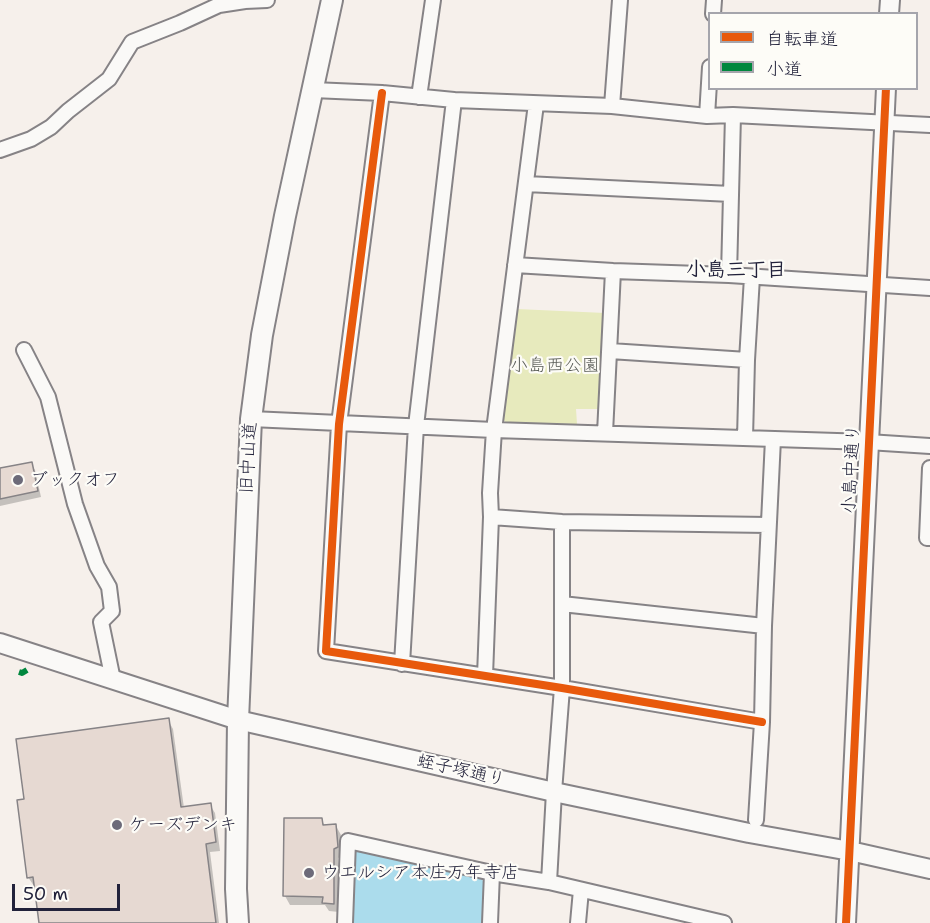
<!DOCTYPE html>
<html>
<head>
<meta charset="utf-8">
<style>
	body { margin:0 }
	#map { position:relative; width:930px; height:923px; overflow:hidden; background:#f6f0eb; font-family:"Shantell Sans","Klee One",sans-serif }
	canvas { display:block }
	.legend { position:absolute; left:708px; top:12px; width:210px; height:78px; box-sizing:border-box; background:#fdfcf7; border:2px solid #a5a5ac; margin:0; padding:8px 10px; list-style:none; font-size:18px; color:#22223b }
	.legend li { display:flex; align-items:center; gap:12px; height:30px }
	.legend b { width:30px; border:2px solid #a5a5ac }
	.scale { position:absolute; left:12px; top:884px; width:108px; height:27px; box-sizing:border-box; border:3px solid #22223b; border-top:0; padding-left:8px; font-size:18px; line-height:21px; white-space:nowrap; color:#22223b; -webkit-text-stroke:4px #fdfcf7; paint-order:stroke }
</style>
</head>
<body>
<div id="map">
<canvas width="930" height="923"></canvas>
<ul class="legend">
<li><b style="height:8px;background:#e8590c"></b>自転車道</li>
<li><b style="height:8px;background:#00873e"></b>小道</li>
</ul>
<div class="scale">50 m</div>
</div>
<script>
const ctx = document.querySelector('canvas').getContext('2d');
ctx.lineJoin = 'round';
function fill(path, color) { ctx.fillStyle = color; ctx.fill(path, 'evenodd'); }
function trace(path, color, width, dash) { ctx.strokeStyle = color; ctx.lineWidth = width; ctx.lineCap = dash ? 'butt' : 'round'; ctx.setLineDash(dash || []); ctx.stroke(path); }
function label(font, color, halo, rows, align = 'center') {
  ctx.font = font + ' "Shantell Sans","Klee One",sans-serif'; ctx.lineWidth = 4.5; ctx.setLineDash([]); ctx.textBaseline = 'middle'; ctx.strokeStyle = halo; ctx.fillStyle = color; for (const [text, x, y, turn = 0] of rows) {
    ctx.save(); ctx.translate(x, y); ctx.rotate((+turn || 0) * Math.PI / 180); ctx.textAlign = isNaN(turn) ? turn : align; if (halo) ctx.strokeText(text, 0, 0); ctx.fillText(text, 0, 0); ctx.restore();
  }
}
fill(new Path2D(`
	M517 309 605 313 600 409H576L577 424 506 423 500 415Z`), '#e7eabd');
fill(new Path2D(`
	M358 850 480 877 488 887 486 923H351L353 855Z`), '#abdcec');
fill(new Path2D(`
	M31 464 35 470 41 497 0 506V470Z
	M168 720 173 729 184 808 210 805 215 813 220 851 210 852 219 923H40L35 886H34L28 877 26 801Z
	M321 819 325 826H336L341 835 342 856 338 858 339 912 329 911 325 905H290L285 896Z`), '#0003');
const building = new Path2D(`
	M32 462 38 491 0 499V468Z
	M169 718 181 807 211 803 216 842 206 844 216 923H39L33 877 27 878 17 800 24 799 16 739Z
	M284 818H322L323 825 336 824 338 847 334 849V904L322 903 323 897 283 896Z`);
fill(building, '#e6d9d2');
trace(building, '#868386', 1.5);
const minor = new Path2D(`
	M713 14 714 0
	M313 90 382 93 454 100 612 106 707 116 733 115 930 125
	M382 93 339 424 326 651 562 688 762 722
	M419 97 433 0
	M612 106 620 0
	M707 116 710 67
	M0 150 31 139 51 127 68 111 109 79 132 42 180 23 219 5 245 1 267 0
	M526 184 731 194
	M515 265 613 271 729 275 930 288
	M729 275 733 115
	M24 350 48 397 75 504 97 566 109 587 112 611 101 622 113 680
	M610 351 747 360
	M251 419 494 430 868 442 930 446
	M605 433 613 271
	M745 438 747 360 752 277
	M930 468 927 538H930
	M491 517 562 522 768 525
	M562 604 764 626
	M402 664 416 426 454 100
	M485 676 491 517 490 493 494 430 536 104
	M756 820 762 722 764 626 773 439
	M549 882 554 792 562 688V522
	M345 923 348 841 492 873 549 882 724 923
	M490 923 492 873
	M578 923 581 890`);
const tertiary = new Path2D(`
	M889 14 890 0
	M0 643 238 720 554 792 749 833 850 851 930 869
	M846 923 886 88`);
const secondary = new Path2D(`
	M238 923 236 889 238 720 251 419 262 335 285 216 332 0`);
trace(minor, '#868386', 18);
trace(tertiary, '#868386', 22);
trace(secondary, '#868386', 24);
trace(minor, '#faf9f7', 14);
trace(tertiary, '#faf9f7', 18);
trace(secondary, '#faf9f7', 20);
trace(new Path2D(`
	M19 672 22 673 27 670`), '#00873e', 6, [12, 6]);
trace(new Path2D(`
	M382 93 339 424 326 651 562 688 762 722
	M846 923 886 88`), '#e8590c', 8);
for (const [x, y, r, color] of [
	[18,480,6,"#6c6a79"],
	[117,825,6,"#6c6a79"],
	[309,873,6,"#6c6a79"]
]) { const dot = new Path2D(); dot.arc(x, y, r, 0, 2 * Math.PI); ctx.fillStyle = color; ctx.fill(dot); trace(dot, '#fdfcf7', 2); }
label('18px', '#595c57', '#fdfcf7', [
	["小島西公園",555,366]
]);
label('18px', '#22223b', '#fdfcf7', [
	["旧中山道",249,458,-87],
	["小島中通り",852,469,-87],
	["蛭子塚通り",461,771,13]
]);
label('18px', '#22223b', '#fdfcf7', [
	["ブックオフ",30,480],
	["ケーズデンキ",129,825],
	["ウエルシア本庄万年寺店",321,873]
], 'left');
label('bold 20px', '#22223b', '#fdfcf7', [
	["小島三丁目",736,271]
]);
</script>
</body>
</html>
